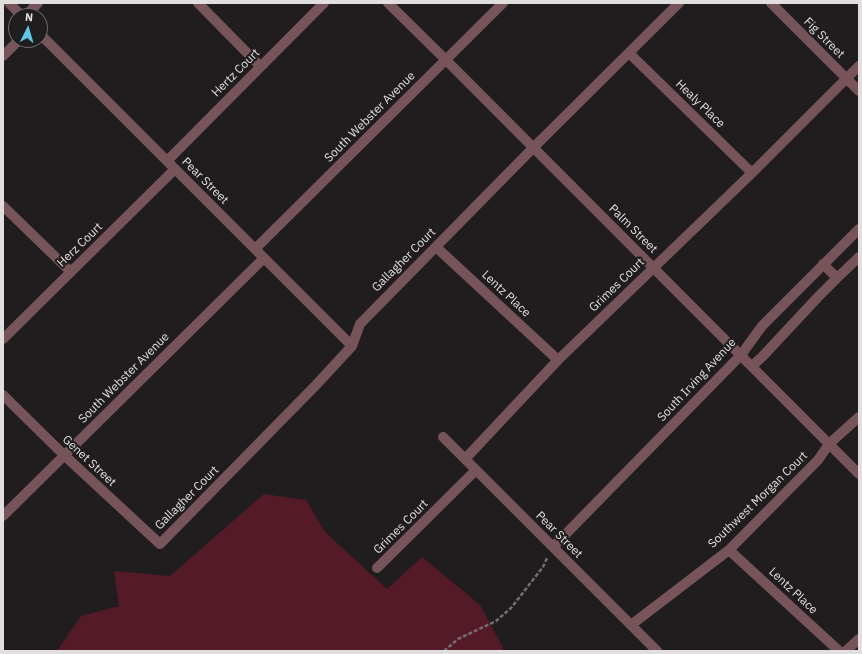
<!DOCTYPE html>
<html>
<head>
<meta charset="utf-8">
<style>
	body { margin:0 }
	#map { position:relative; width:862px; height:654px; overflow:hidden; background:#201d1e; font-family:"IBM Plex Sans",sans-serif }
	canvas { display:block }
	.frame { position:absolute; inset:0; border:4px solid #e0dede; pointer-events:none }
	.north { position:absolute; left:8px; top:8px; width:40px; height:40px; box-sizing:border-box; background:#201d1e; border:1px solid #6d6a6b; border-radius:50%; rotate:5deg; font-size:11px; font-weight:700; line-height:16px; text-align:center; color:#e0dede }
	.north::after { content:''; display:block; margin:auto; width:14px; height:18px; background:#5bc8e7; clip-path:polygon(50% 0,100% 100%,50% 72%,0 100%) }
</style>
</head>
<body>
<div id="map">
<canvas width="862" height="654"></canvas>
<div class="frame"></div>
<div class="north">N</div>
</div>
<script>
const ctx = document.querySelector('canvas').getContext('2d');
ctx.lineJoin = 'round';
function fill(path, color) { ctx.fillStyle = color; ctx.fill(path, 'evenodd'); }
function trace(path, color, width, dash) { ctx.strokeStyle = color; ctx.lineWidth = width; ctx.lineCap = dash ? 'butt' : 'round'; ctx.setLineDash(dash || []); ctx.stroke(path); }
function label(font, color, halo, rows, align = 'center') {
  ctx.font = font + ' "IBM Plex Sans",sans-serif'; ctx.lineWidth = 4; ctx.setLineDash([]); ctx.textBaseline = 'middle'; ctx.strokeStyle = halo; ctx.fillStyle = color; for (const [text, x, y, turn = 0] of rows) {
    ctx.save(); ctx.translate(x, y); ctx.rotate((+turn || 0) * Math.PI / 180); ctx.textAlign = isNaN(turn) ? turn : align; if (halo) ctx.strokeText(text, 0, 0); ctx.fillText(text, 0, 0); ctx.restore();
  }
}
fill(new Path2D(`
	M264 494 306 500 325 532 387 589 422 557 480 605 502 646 503 651H57L81 616 119 606 114 571 170 576Z`), '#551a28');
trace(new Path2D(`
	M444 651 458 639 496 621 511 608 543 567 547 558`), '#716f6f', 2.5, [4, 2]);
trace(new Path2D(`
	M9 3 22 16
	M198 3 260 66
	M388 3 446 60 859 474
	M771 3 859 91
	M25 16 38 3
	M40 34 352 346
	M629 53 752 173
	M3 56 19 40
	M167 161 324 3
	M3 206 71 272
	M436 247 558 360
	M255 249 503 3
	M823 264 837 278
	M3 339 175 169
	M752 366 762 357 818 297 837 278 859 257
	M3 395 64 455 160 544 316 385 352 346 360 324 533 148 679 3
	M443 437 657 651
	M465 459 558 360 752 173 859 66
	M3 516 264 258
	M553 547 741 355 762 326 859 229
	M729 550 839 651
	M377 568 476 470
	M631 625 729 550 818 460 829 444 859 417
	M846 651 859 639`), '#765459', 10);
label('12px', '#e0dede', '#201d1e', [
	["Fig Street",824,38,45],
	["Hertz Court",236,73,-45],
	["Healy Place",700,104,44],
	["South Webster Avenue",370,117,-45],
	["Pear Street",205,181,45],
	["Palm Street",633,229,45],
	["Herz Court",80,245,-44],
	["Gallagher Court",404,260,-45],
	["Grimes Court",617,285,-44],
	["Lentz Place",506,294,43],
	["South Webster Avenue",124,378,-45],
	["South Irving Avenue",697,380,-47],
	["Genet Street",89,461,43],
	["Gallagher Court",187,498,-45],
	["Southwest Morgan Court",758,500,-44],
	["Grimes Court",401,527,-45],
	["Pear Street",559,535,45],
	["Lentz Place",793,591,43]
]);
</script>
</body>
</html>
